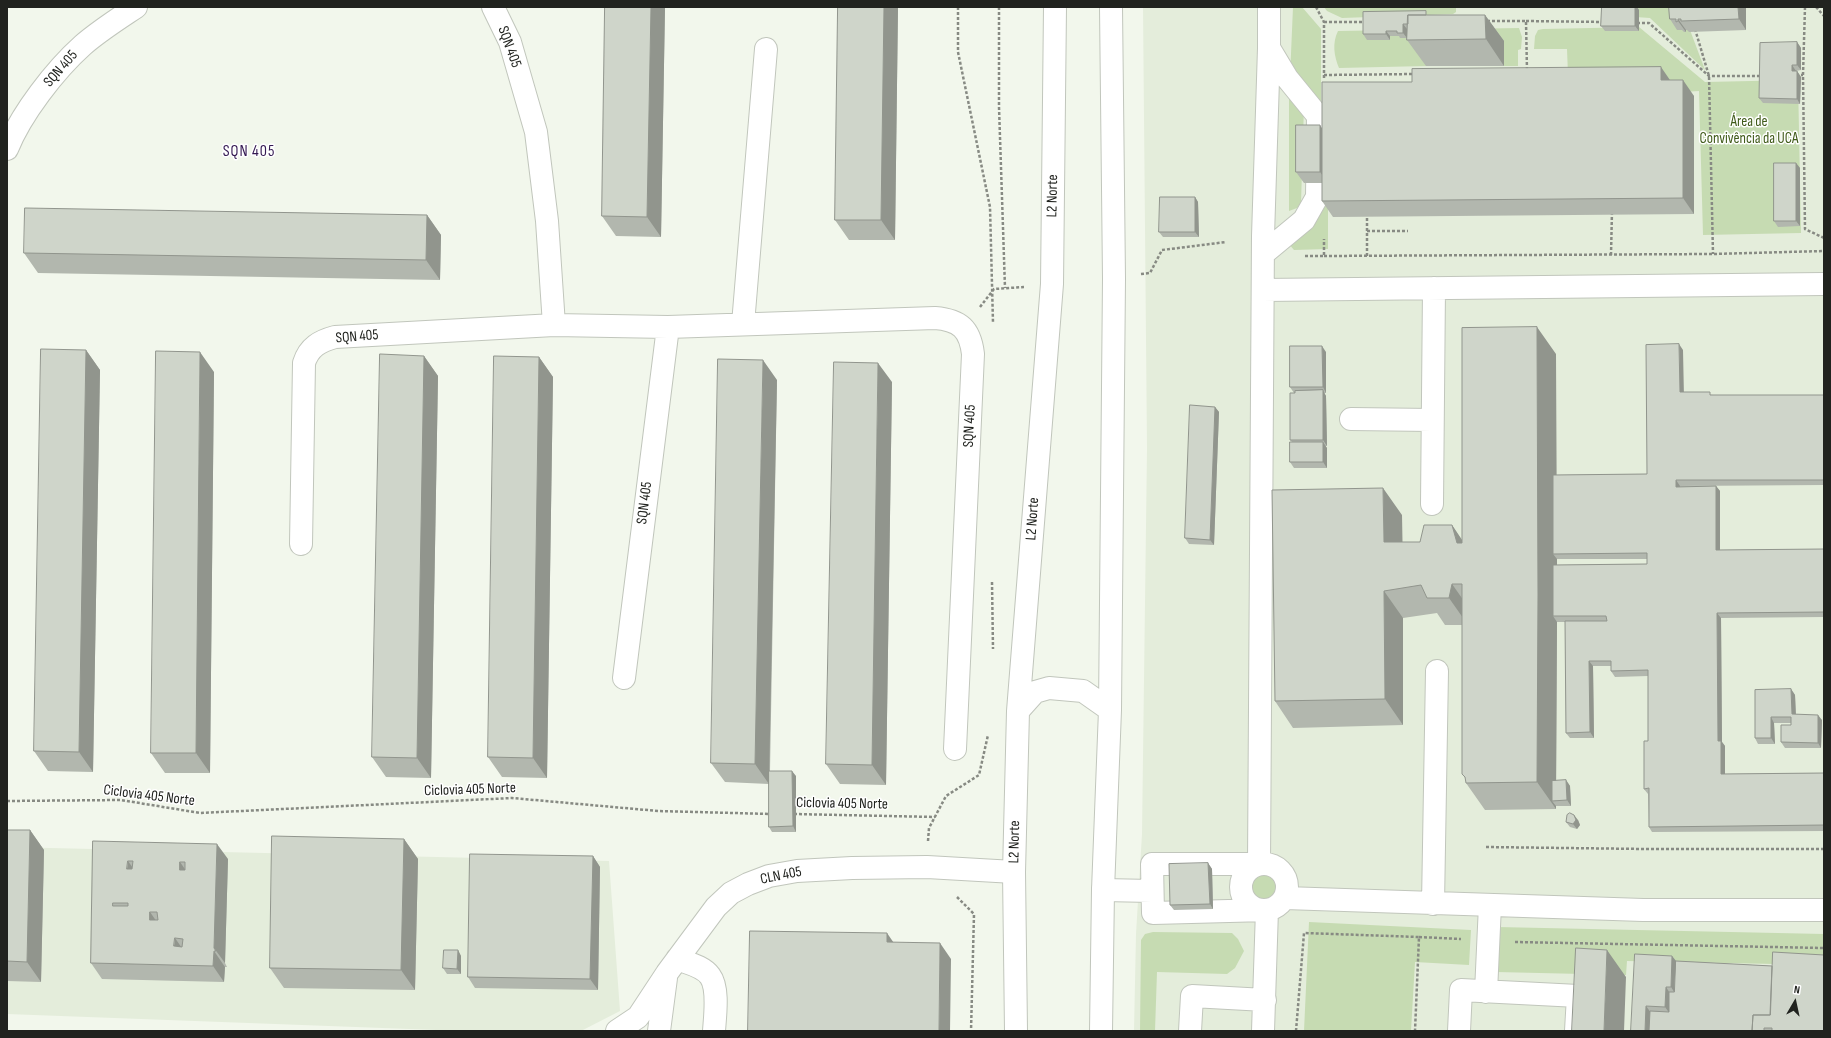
<!DOCTYPE html>
<html>
<head>
<meta charset="utf-8">
<style>
	body { margin:0 }
	#map { position:relative; width:1831px; height:1038px; overflow:hidden; background:#f2f7ec; font-family:"Sofia Sans Condensed",sans-serif }
	canvas { display:block }
	.frame { position:absolute; inset:0; border:8px solid #21231f; pointer-events:none }
	.north { position:absolute; left:1775px; top:982px; width:40px; height:40px; -webkit-text-stroke:3px #fff; paint-order:stroke; rotate:9deg; font-size:11px; font-weight:700; line-height:16px; text-align:center; color:#21231f }
	.north::after { content:''; display:block; margin:auto; width:14px; height:18px; background:#21231f; clip-path:polygon(50% 0,100% 100%,50% 72%,0 100%) }
</style>
</head>
<body>
<div id="map">
<canvas width="1831" height="1038"></canvas>
<div class="frame"></div>
<div class="north">N</div>
</div>
<script>
const ctx = document.querySelector('canvas').getContext('2d');
ctx.lineJoin = 'round';
function fill(path, color) { ctx.fillStyle = color; ctx.fill(path, 'evenodd'); }
function trace(path, color, width, dash) { ctx.strokeStyle = color; ctx.lineWidth = width; ctx.lineCap = dash ? 'butt' : 'round'; ctx.setLineDash(dash || []); ctx.stroke(path); }
function label(font, color, halo, rows, align = 'center') {
  ctx.font = font + ' "Sofia Sans Condensed",sans-serif'; ctx.lineWidth = 3; ctx.setLineDash([]); ctx.textBaseline = 'middle'; ctx.strokeStyle = halo; ctx.fillStyle = color; for (const [text, x, y, turn = 0] of rows) {
    ctx.save(); ctx.translate(x, y); ctx.rotate((+turn || 0) * Math.PI / 180); ctx.textAlign = isNaN(turn) ? turn : align; if (halo) ctx.strokeText(text, 0, 0); ctx.fillText(text, 0, 0); ctx.restore();
  }
}
fill(new Path2D(`
	M1143 7H1824V1031H1134L1136 934 1142 834 1147 449Z
	M7 847 609 861 620 1011 581 1031H463L7 1014Z`), '#e4eddb');
fill(new Path2D(`
	M1293 7H1302L1321 29V110L1290 77Z
	M1324 7H1456V12L1453 14 1342 18 1327 11Z
	M1602 7H1687V22L1705 70 1650 18 1621 16Z
	M1639 27 1705 82 1798 80 1801 233 1703 235 1699 91 1683 92 1568 75 1567 49H1534L1535 36 1538 30 1543 29Z
	M1519 28 1522 37 1521 49 1518 50V66H1504V42H1426V66L1339 68C1334 56 1332 43 1338 31Z
	M1289 87 1304 106 1301 203 1297 208 1289 211Z
	M1328 191V249L1294 250 1289 244Z
	M1262 872C1280 873 1287 891 1273 903L1252 901C1243 889 1248 875 1262 872Z
	M1309 922 1471 930 1469 965 1415 962 1411 1031H1304Z
	M1497 927 1824 934V965L1627 961 1626 975 1496 972Z
	M1153 932 1232 933 1238 939 1244 951 1235 968 1227 974 1157 972 1155 1031H1140L1141 940 1145 934Z`), '#c6dbb2');
const minor = new Path2D(`
	M493 7 510 42 536 132 547 221 554 325
	M7 149C21 114 55 70 83 45 99 31 118 19 136 7
	M1263 254 1304 220 1317 197 1318 116 1287 78 1269 48
	M1263 290 1824 284
	M743 324 766 49
	M1351 419 1432 420
	M1432 504 1434 288
	M301 544 304 363C309 347 320 341 335 337L554 325 668 327 935 318C960 320 970 329 973 354L955 749
	M624 678 668 327
	M1241 887a23 23 0 1 1 46 0a23 23 0 1 1-46 0Z
	M1103 890 1152 891
	M1285 898 1643 910H1824
	M1433 904 1437 671
	M677 959C687 963 703 966 710 976 719 988 715 1016 714 1031
	M1486 992 1490 905
	M617 1031 638 1017 667 973 716 907 731 893 748 884 769 876 797 871 852 868 927 867 1014 872
	M659 1031 666 978
	M1190 1031 1192 996 1265 1000
	M1263 1031 1267 910 1153 913 1152 864H1259L1263 236 1269 48V7
	M1459 1031 1461 990 1578 996 1576 1031`);
const major = new Path2D(`
	M1018 711 1035 692 1049 688 1083 691 1110 710
	M1016 1031 1014 872 1018 711 1052 284 1055 7
	M1101 1031 1103 890 1110 710 1114 279 1111 7`);
trace(minor, '#c1c6bc', 24);
trace(major, '#c1c6bc', 24);
trace(new Path2D(`
	M958 7V52L990 207 993 323
	M999 7V107L1005 288
	M1316 7 1324 22V80
	M1805 7 1803 75 1805 229 1824 238
	M1816 7 1824 16
	M1487 21H1526L1527 71
	M1526 21 1604 22
	M1324 22H1366
	M1637 23H1649L1709 76H1761
	M1695 29 1709 76 1713 254
	M1324 75 1414 74
	M1796 75H1803
	M1367 231V215
	M1611 255 1612 211
	M1305 256H1324V239
	M1324 256 1713 254 1824 251
	M1367 256V231H1408
	M1141 274 1150 273 1162 250 1226 242
	M980 307 994 289 1024 287
	M992 582 993 649
	M7 801 121 800 200 813 512 798 658 811 771 814
	M794 814 935 817
	M928 841 929 828 946 796 979 775 988 735
	M1486 847 1644 849H1824
	M957 897 974 914 971 1031
	M1419 937 1461 939
	M1515 942 1824 948
	M1296 1031 1304 933 1419 937 1415 1031`), '#878a83', 2.5, [3, 2]);
trace(minor, '#fff', 22);
trace(major, '#fff', 22);
fill(new Path2D(`
	M605 7H665L661 237 616 236 602 216Z
	M838 7H898L895 240H849L835 220Z
	M1602 7H1637L1639 10V31H1605L1601 26Z
	M1746 7V30L1689 32 1687 30H1686V32H1684L1682 30H1677L1670 19Z
	M1428 15H1485L1504 41V66H1426L1407 40 1408 29 1407 38H1400L1399 36H1390V40H1367L1363 34Z
	M1797 42 1801 48V70L1796 71H1797L1801 77 1800 104 1763 103 1759 98Z
	M1670 80 1694 96V214L1333 217 1322 201V183H1304L1296 172 1322 128Z
	M1796 163 1800 168V226L1778 227 1774 221Z
	M1195 197 1198 202 1199 237H1163L1159 232Z
	M427 215 441 235 440 280 38 273 24 253Z
	M86 350 100 370 93 772 48 771 34 751Z
	M1683 350V392L1713 395H1824V485L1680 486H1716L1720 491V550L1824 549V617L1721 618 1722 742 1725 746V774L1824 773V831L1652 832 1649 827 1648 794 1644 789 1648 741V676L1615 677 1611 671V666H1593L1594 738H1570L1566 733 1565 622H1557L1556 781 1566 780 1570 786 1571 806H1556V809L1485 810 1466 783V779L1462 774V625H1445L1437 613 1403 618V725L1293 728 1275 701 1402 515V542H1420L1452 525 1462 540 1556 354V475L1647 474ZM1557 559H1647V564L1557 565Z
	M1326 352V393H1324L1326 396 1327 446H1325L1327 448V468H1294L1290 462 1292 442 1290 440 1295 393H1294L1290 387Z
	M424 356 438 376 431 778 386 777 372 757Z
	M539 357 553 377 547 778 502 777 488 757Z
	M214 372 210 773H165L151 753Z
	M777 380 770 771 796 776V832H772L769 827V784L725 782 711 763Z
	M892 382 886 785 840 784 826 764Z
	M1215 407 1219 412 1214 545 1189 544 1185 538Z
	M1791 689 1795 695 1796 714 1822 720 1821 748H1785L1781 742 1791 725V723H1774L1775 744H1758L1755 738Z
	M1578 820 1580 825 1577 829 1570 827 1566 822Z
	M7 830H30L44 850 41 982 7 981Z
	M404 839 418 859 415 990 284 988 270 968Z
	M93 841 228 859 225 963 227 967H225L224 982 102 979 91 963Z
	M593 856 600 867 598 990 475 988 468 977Z
	M1208 863 1212 869 1213 909 1174 910 1170 905Z
	M458 950 461 956V974H447L443 968Z
	M1672 956 1676 961 1772 966 1824 1031H1631Z`), '#b2b7ae');
fill(new Path2D(`
	M651 7H665L661 237 647 217Z
	M884 7H898L895 240 881 220Z
	M1635 7H1637L1639 10V31L1635 26Z
	M1738 7H1746V30L1739 19Z
	M1485 15 1504 41V66L1486 39Z
	M1678 19 1686 30V32L1678 21Z
	M1403 24 1407 29V38L1403 33Z
	M1386 31 1390 36V40L1386 34Z
	M1797 42 1801 48V70L1797 65Z
	M1792 65 1796 71V77L1792 71Z
	M1661 67 1672 83 1661 80Z
	M1797 71 1801 77 1800 104 1797 99Z
	M1683 80 1694 96V214L1683 198Z
	M1320 125 1327 136 1328 183 1320 172Z
	M1796 163 1800 168V226L1796 221Z
	M1195 197 1198 202 1199 237 1195 232Z
	M427 215 441 235 440 280 426 260Z
	M1537 327 1556 354 1557 554H1553L1557 559V616H1553L1557 622 1556 801H1552L1556 806V809L1537 782Z
	M1679 344 1683 350 1684 398 1680 392Z
	M1322 346 1326 352V393L1323 387Z
	M86 350 100 370 93 772 79 752Z
	M200 352 214 372 210 773 196 753Z
	M424 356 438 376 431 778 417 758Z
	M539 357 553 377 547 778 533 758Z
	M763 360 777 380 769 784 755 764Z
	M878 363 892 382 886 785 872 765Z
	M1323 390 1326 396 1327 446 1323 440Z
	M1215 407 1219 412 1214 545 1210 540Z
	M1323 442 1327 448V468L1323 462Z
	M1676 480 1680 486V492L1676 487Z
	M1716 486 1720 491V555L1716 550Z
	M1383 488 1402 515 1403 569 1384 542Z
	M1452 525 1470 552 1457 543Z
	M1452 584 1471 611 1468 625 1449 598Z
	M1384 591 1403 618V725L1385 699Z
	M1717 613 1721 618 1722 742 1725 746V779L1721 774 1718 741Z
	M1589 661 1593 666 1594 738 1590 732Z
	M1791 689 1795 695 1796 720 1792 714Z
	M1818 715 1822 720 1821 748 1818 743Z
	M1771 717 1774 723 1775 744 1771 738Z
	M792 771 796 776V832L793 826Z
	M1566 780 1570 786 1571 806 1567 800Z
	M1574 815 1578 820 1580 825 1577 829 1573 824Z
	M30 830 44 850 41 982 27 962Z
	M404 839 418 859 415 990 401 970Z
	M217 844 228 859 225 963 214 948Z
	M593 856 600 867 598 990 590 979Z
	M128 861 139 877 127 869Z
	M180 862 191 878 180 870Z
	M1208 863 1212 869 1213 909 1210 904Z
	M150 912 161 928 150 920Z
	M887 933 898 949 887 942Z
	M175 938 186 954 174 946Z
	M940 943 951 959 950 1031H939Z
	M458 950 461 956V974L457 969Z
	M1607 950 1626 977 1624 1031H1604Z
	M214 951 225 967 224 982 213 966Z
	M1672 956 1680 966 1678 998 1671 987Z
	M1666 987 1673 998V1018L1665 1007Z
	M1646 1006 1654 1017 1653 1031H1645Z`), '#91958d');
const building = new Path2D(`
	M605 7H651L647 217 602 216Z
	M838 7H884L881 220H835Z
	M1602 7H1635V26H1601Z
	M1669 7H1738L1739 19 1681 21V19H1678V21L1676 22V19H1670Z
	M1426 11V15H1408V24H1403V33H1397V31H1386V34H1363V12Z
	M1408 15H1485L1486 39 1407 40Z
	M1797 42V65H1792V71H1797V99L1759 98 1760 43Z
	M1661 67V80H1683V198L1322 201V82H1412V69Z
	M1296 125H1320V172H1296Z
	M1774 163H1796V221H1774Z
	M1160 197H1195V232H1159Z
	M25 208 427 215 426 260 24 253Z
	M1537 327 1538 595 1537 782 1466 783 1465 777 1462 774V584H1452L1449 598H1427L1421 585 1384 591 1385 699 1275 701 1272 490 1383 488 1384 542H1420L1424 525H1452L1457 543H1462V328Z
	M1679 344 1680 392H1710V395H1824V480H1676V487L1716 486V550L1824 549V612L1717 613 1718 741H1721V774L1824 773V825L1649 827V788L1644 789V741H1648V670L1611 671V661H1589L1590 732 1566 733 1565 621H1607L1606 616H1553V565L1647 564V553L1553 554V475L1647 474 1646 345Z
	M1290 346H1322L1323 387H1290Z
	M41 349 86 350 79 752 34 751Z
	M156 351 200 352 196 753H151Z
	M380 354 424 356 417 758 372 757Z
	M494 356 539 357 533 758 488 757Z
	M718 359 763 360 755 764 711 763Z
	M834 362 878 363 872 765 826 764Z
	M1323 390V440H1290V393H1295V391Z
	M1190 405 1215 407 1210 540 1185 538Z
	M1290 442H1323V462H1290Z
	M1791 689 1792 714 1818 715V743L1781 742V725H1791V717H1771V738H1755V690Z
	M769 771H792L793 826 769 827Z
	M1566 780 1567 800 1552 801V781Z
	M1570 813 1574 815 1576 820 1573 824 1566 822 1567 815Z
	M7 830H30L27 962 7 961Z
	M272 836 404 839 401 970 270 968Z
	M93 841 217 844 214 948 216 951H214L213 966 91 963ZM128 861H133L132 869H127ZM180 862H185V870H180ZM113 903H128V906H113ZM150 912H157L158 920H150ZM175 938 183 939 182 947 174 946Z
	M470 854 593 856 590 979 468 977Z
	M1208 863 1210 904 1170 905 1169 864Z
	M750 931 887 933V942L940 943 939 1031H748Z
	M1576 948 1607 950 1604 1031H1572Z
	M444 950H458L457 969 443 968Z
	M1773 952 1824 955V1031H1772V1028H1764V1031H1752L1753 1015H1770Z
	M1635 954 1672 956 1671 987H1666L1665 1007 1646 1006 1645 1031H1631Z
	M1676 961 1772 966 1770 1015H1753L1752 1031H1649L1650 1011 1669 1012V992H1674Z`);
fill(building, '#cfd5ca');
trace(building, '#91958d', 1);
label('15px', '#21231f', '#fff', [
	["SQN 405",509,47,70],
	["SQN 405",61,69,-49],
	["L2 Norte",1053,196,-89],
	["SQN 405",357,337,-5],
	["SQN 405",970,426,-87],
	["SQN 405",645,503,-83],
	["L2 Norte",1033,519,-86],
	["Ciclovia 405 Norte",470,790,-2],
	["Ciclovia 405 Norte",149,796,7],
	["Ciclovia 405 Norte",842,804,1],
	["L2 Norte",1015,842,-89],
	["CLN 405",781,876,-11]
]);
label('15px', '#405b1a', '#fff', [
	["Área de",1749,122],
	["Convivência da UCA",1749,139]
]);
ctx.letterSpacing = '1px';
label('16px', '#341952', '#fff', [
	["SQN 405",249,152]
]);
ctx.letterSpacing = '0px';
</script>
</body>
</html>
